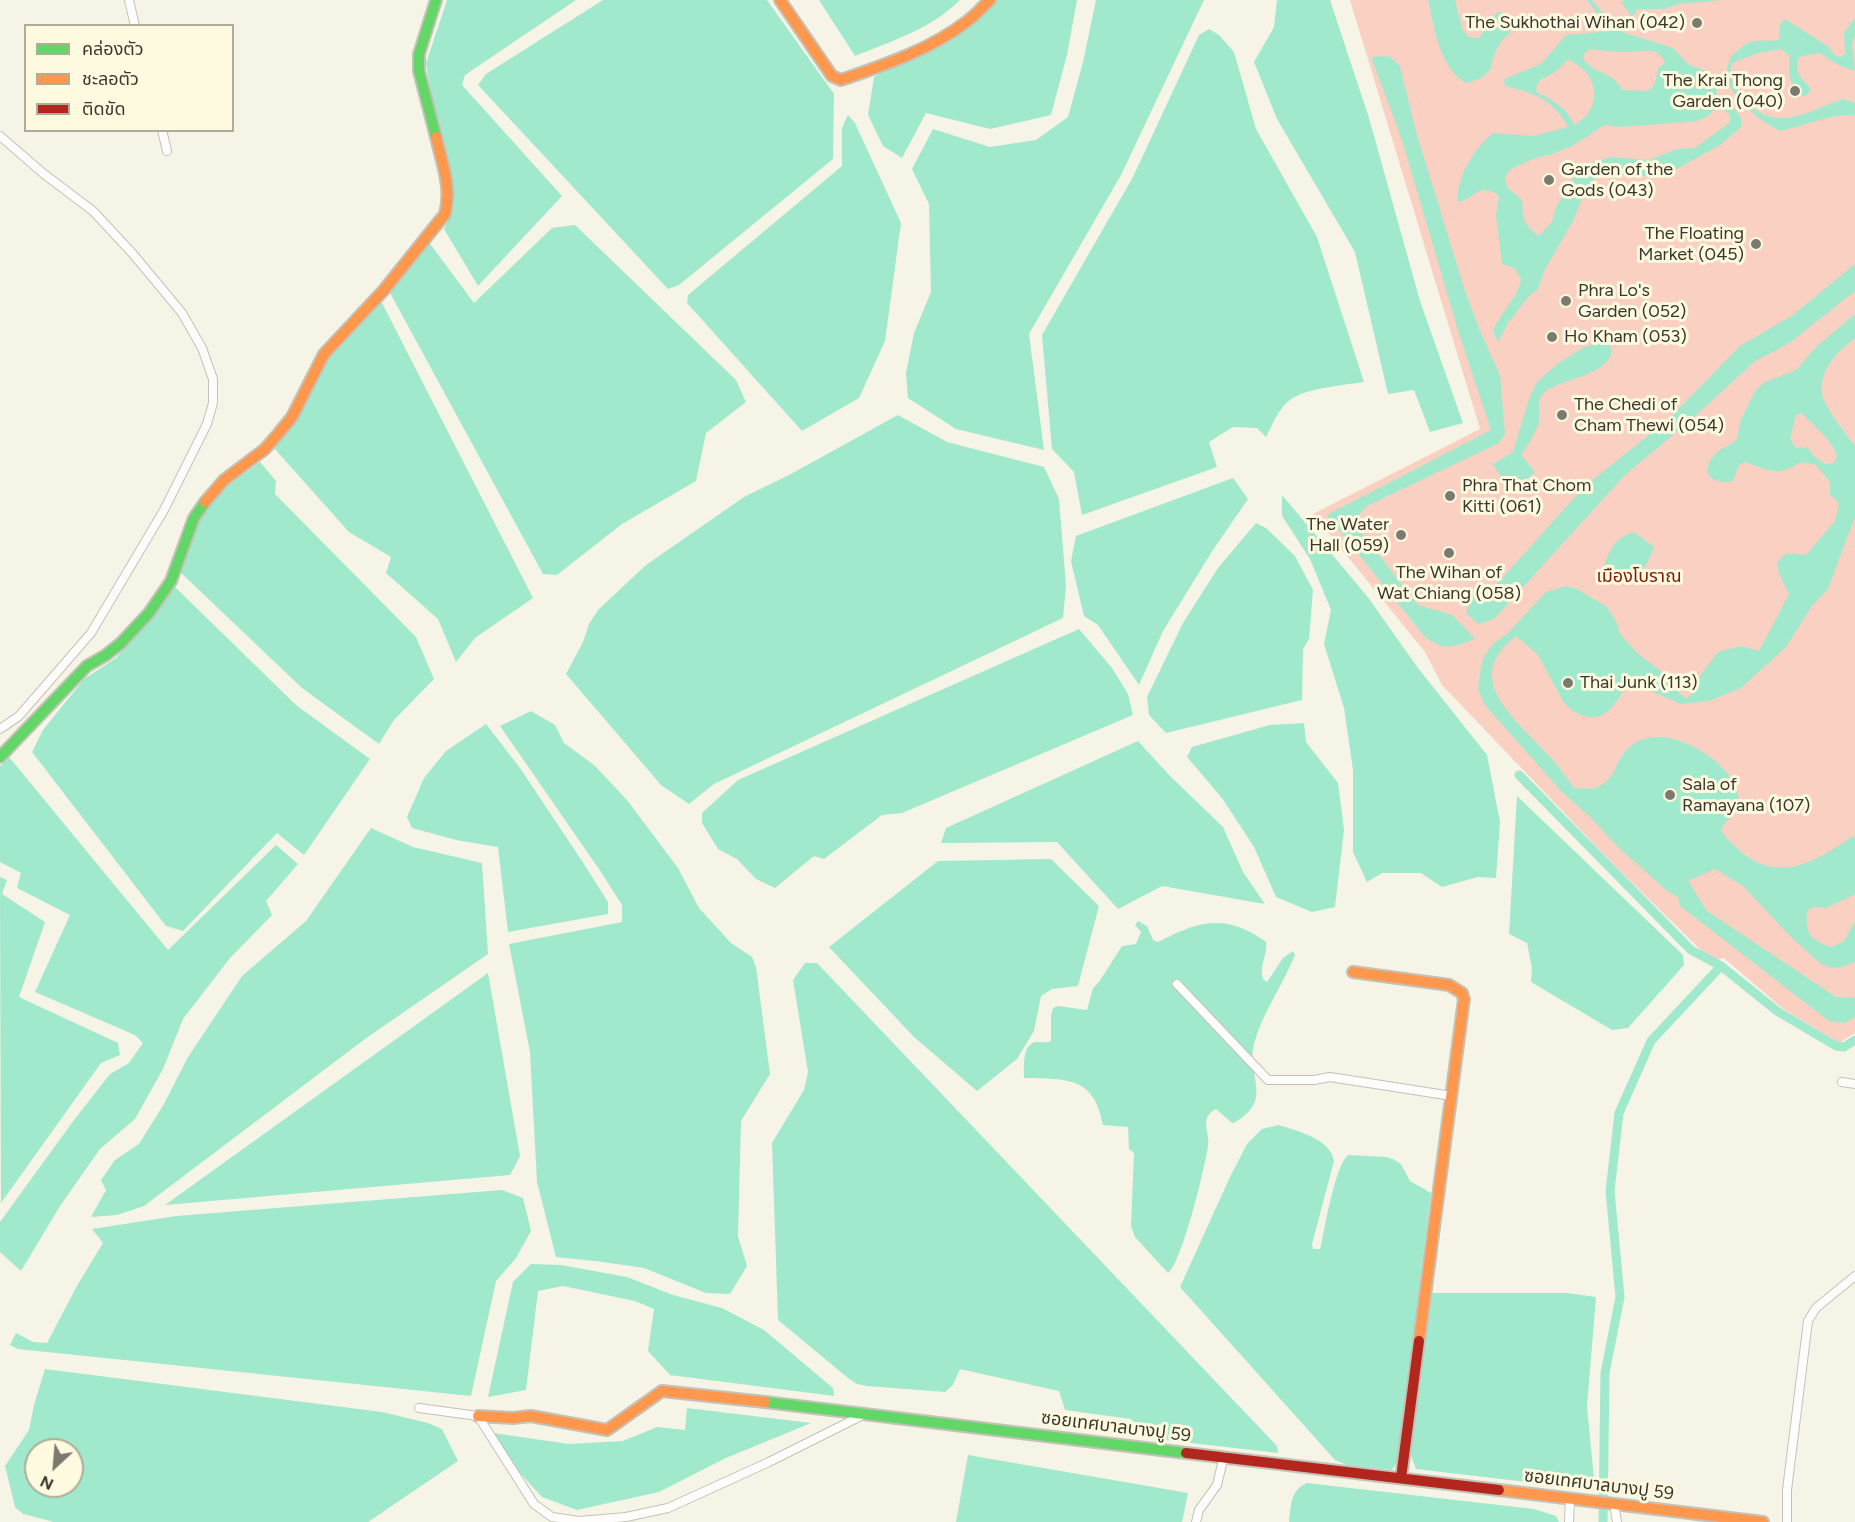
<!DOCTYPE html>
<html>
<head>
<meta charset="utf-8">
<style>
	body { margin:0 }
	#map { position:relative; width:1855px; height:1522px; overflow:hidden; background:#f6f4e6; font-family:Figtree,"Noto Sans Thai",sans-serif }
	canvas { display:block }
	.legend { position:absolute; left:24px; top:24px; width:210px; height:108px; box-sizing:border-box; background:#fdfadf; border:2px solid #afac98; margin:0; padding:8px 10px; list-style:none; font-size:18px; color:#3a382e }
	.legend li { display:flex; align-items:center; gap:12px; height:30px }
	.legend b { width:30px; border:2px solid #afac98 }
	.north { position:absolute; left:24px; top:1438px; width:60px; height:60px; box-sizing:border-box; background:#fdfadf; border:2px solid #afac98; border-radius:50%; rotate:206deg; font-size:16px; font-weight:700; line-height:24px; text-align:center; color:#3a382e }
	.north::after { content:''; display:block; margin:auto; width:21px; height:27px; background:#7c7a6e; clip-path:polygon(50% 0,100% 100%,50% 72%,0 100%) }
</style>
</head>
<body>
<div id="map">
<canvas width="1855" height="1522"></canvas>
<ul class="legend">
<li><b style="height:8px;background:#63d668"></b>คล่องตัว</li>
<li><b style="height:8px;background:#ff974d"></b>ชะลอตัว</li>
<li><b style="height:8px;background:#b3261e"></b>ติดขัด</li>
</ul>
<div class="north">N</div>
</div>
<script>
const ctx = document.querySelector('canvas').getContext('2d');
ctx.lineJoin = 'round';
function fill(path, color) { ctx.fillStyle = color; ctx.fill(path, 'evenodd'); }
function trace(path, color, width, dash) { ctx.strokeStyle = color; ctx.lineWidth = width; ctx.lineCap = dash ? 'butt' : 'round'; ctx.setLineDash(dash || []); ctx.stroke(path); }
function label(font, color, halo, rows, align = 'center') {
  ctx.font = font + ' Figtree,"Noto Sans Thai",sans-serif'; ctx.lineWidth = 6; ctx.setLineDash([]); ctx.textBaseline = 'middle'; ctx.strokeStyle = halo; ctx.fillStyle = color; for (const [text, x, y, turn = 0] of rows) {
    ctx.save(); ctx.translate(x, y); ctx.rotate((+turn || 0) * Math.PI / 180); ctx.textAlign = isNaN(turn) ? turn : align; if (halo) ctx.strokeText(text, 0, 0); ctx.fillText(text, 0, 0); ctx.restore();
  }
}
fill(new Path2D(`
	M1350 0H1855V1033L1839 1043 1782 1008 1724 958 1712 961 1615 866 1442 685 1425 652 1313 514 1480 429Z`), '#f9d0c1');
fill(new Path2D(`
	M447 0H576L465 75 462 85 562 196 478 286 444 229 454 207 453 182 434 112 426 63Z
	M603 0H767L834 94 833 159 679 285 668 289 478 85 486 74Z
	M819 0H960C931 29 892 41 855 56Z
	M994 0H1077L1067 55 1051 115 990 129 926 113 902 158 883 146 868 115 874 77 905 58 951 40Z
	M1096 0H1204L1121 175 1029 334 1044 450 956 429 908 398 906 373 914 333 931 292 929 204 912 169 933 129 990 147 1036 140 1068 117 1083 62Z
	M1277 0H1330L1369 118 1420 301 1463 423 1430 432 1414 390 1388 394 1355 252 1277 119 1254 62 1274 27Z
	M1428 0H1455L1462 29 1469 37 1479 38 1497 12 1510 15V33C1499 41 1492 56 1491 69L1480 79 1465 83C1438 64 1435 29 1428 0Z
	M1587 0H1592L1613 25 1625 33 1673 48 1689 65 1709 72 1715 78 1717 95 1728 100 1741 118V127L1720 145 1664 176 1609 175 1595 178 1586 188 1573 221 1544 271 1538 289 1528 297 1508 323 1498 342 1493 331C1500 312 1518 299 1521 279L1514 268 1502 264 1496 215 1499 196C1479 180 1476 199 1458 202 1455 179 1475 147 1493 133L1533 136 1568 127C1553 99 1534 93 1505 86L1504 79 1541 64 1566 35 1610 31ZM1590 49C1601 50 1612 52 1624 52 1638 53 1659 44 1665 63L1658 68C1653 100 1647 89 1622 90 1616 73 1592 73 1583 59L1584 54ZM1569 59C1575 64 1584 68 1588 75 1601 93 1593 116 1574 125 1567 107 1553 101 1537 92L1536 87 1540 80 1555 72ZM1715 109 1724 110 1730 115 1729 123 1695 148 1677 149 1649 160 1611 157 1585 165 1575 175 1556 207 1552 222 1539 236C1523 225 1523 219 1522 200L1507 187 1505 177 1511 169 1535 158 1550 155 1574 145 1604 125 1620 127 1697 121 1708 116Z
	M1625 0H1721L1678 4 1665 9H1637L1632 17 1621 2Z
	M1855 18V35L1852 44 1855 71 1838 65 1820 53 1799 57C1794 74 1801 77 1811 89L1806 96 1797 94 1789 76V55L1781 49 1758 53 1732 63C1728 76 1733 86 1742 97 1776 136 1804 112 1843 99L1855 103V115C1829 114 1806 125 1780 131 1758 119 1721 94 1728 65 1730 59 1730 56 1735 53 1739 49 1745 44 1750 42 1759 40 1770 41 1779 40L1780 25 1785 19 1829 47 1834 55 1841 57 1845 54 1844 33Z
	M1209 29 1219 35 1234 52 1256 129 1317 237 1364 382C1345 385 1309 388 1293 398 1280 405 1273 424 1266 437L1257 428 1233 427 1209 442 1217 467 1082 515 1074 472 1052 449 1042 335 1133 177 1199 35Z
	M1389 56 1400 66 1416 132 1465 291 1480 331 1500 375 1505 434 1499 443 1367 506 1353 522 1418 605 1452 615 1475 639C1452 647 1446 652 1425 637L1327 515 1491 430 1460 337 1402 140 1371 57Z
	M848 115 855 123 901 223 885 341 859 398 802 431 687 303 688 295 842 166V128Z
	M575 225 736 380 746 402 706 433 696 481 622 524 557 575 543 574 389 291 428 241 474 303 552 228Z
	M1855 264V291L1788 344 1755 361 1692 419 1625 475 1494 619 1478 624 1466 613 1471 597 1488 594 1584 487 1671 417 1740 346 1793 315Z
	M381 301 533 598 475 638 456 662 438 619 386 573 391 557 349 532 273 447 323 362Z
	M1855 314V338C1838 351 1819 370 1822 393 1823 406 1847 435 1855 446V517L1828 589 1811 607 1786 647 1741 688 1709 701 1681 704 1639 686 1629 684C1622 692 1617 703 1609 710 1595 724 1576 716 1564 703L1538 655 1516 636C1504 646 1490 660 1492 678 1494 705 1534 739 1552 759 1560 768 1567 778 1574 788 1581 788 1591 790 1597 787 1613 781 1614 768 1622 756 1642 726 1680 737 1704 753 1721 763 1749 791 1735 813 1730 820 1723 822 1721 831 1766 887 1803 871 1853 836L1855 837V894L1826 908 1813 907 1807 911C1805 934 1810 940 1832 947L1844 941 1855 921V962L1842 967 1832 968 1821 964 1790 936 1743 886 1715 869 1688 881 1707 911 1836 997 1855 998V1017L1845 1023 1829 1021 1680 906 1678 897 1666 890 1618 847 1589 816 1561 791 1485 705 1478 689 1481 666 1485 655 1494 643 1508 633 1546 592 1566 586 1577 589 1607 607 1618 625 1619 633 1637 653 1666 675 1676 690 1686 699 1693 693 1699 677 1718 652 1741 646 1759 651 1789 594 1779 574 1777 562 1787 553 1806 555 1835 521 1839 504 1830 494V482L1816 465 1800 462C1779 478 1768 470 1745 462L1739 465 1733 481C1721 483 1715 482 1707 473 1709 453 1721 450 1737 440L1740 422 1754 393 1763 383 1796 370 1817 346ZM1802 413C1814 427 1831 438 1837 456L1834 463 1825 464 1814 456 1807 447 1796 448 1790 439 1796 415Z
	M1605 342 1612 348C1611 378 1555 378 1542 395 1536 403 1541 414 1539 422 1535 435 1528 444 1521 455L1535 472 1528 478 1506 485 1493 464 1513 452 1530 396 1537 382 1556 365 1584 347Z
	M898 415 947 442 1044 467 1059 499 1066 586 1063 618 714 784 689 804 661 785 566 674 583 642 589 624 598 610 646 565 744 497 789 475Z
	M260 462 276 481 275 494 416 637 434 679 394 720 379 744 302 688 179 571 197 519 217 493Z
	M1233 478 1248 499 1211 553 1163 631 1139 685 1098 625 1084 616 1071 561 1076 536Z
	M1282 495 1367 596 1418 668 1487 755 1500 822 1496 878 1478 877 1442 887 1421 873H1382L1367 882 1353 852V770L1344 708 1324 644 1331 610 1310 559 1282 516Z
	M1256 523 1266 528 1295 556 1313 590 1309 639 1303 649 1302 700 1166 733 1149 715 1147 697 1183 623 1218 568Z
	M1634 532 1654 547C1646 570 1635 585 1609 582L1602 571C1610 551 1612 539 1634 532Z
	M175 587 296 705 370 759 304 855 277 833 183 931 166 926 32 752 43 730 84 679 116 658Z
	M1079 629 1112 668 1128 694 1133 715 902 813 882 815 824 859 814 856 775 888 756 879 737 859 718 849 702 823V813L738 780Z
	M531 711 555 725 564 743 594 765 627 800 678 868 699 908 731 943 752 957 756 967 770 1074 741 1121 738 1236 747 1266 730 1294 706 1293 644 1268 603 1262 556 1257 537 1182 530 1052 509 944 622 922V905L601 872 500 726Z
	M1304 723 1306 742 1338 783 1344 830 1335 907 1312 912 1276 897 1254 847 1222 798 1187 757 1192 747 1270 725Z
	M486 724 520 768 584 864 608 902V914L508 932 498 847 456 840 412 828 407 817 424 778 446 751Z
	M1138 741 1170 776 1223 827 1243 872 1265 904 1162 886 1118 909 1057 842 941 843 946 828Z
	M9 757 168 950 276 845 298 864 266 901 272 915 230 958 183 1019 163 1069 135 1119 100 1149 60 1206 21 1271 0 1252V1222L74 1120 110 1074 129 1063 143 1043 135 1035 35 992 70 915 17 888 21 873 0 862V766Z
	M1517 796 1683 955 1684 965 1628 1028 1612 1030 1531 982 1532 968 1527 943 1509 934Z
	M371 828 413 847 482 863 488 954 365 1039 144 1206 117 1215 91 1217 106 1190 101 1180 115 1160 139 1144 164 1104 188 1057 242 976 306 921Z
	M1051 859 1099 906 1078 986 1052 989 1041 996 1034 1031 1017 1059 977 1091 914 1037 829 947 938 861Z
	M0 877 7 880 2 894 45 922 19 997 118 1043 120 1055 101 1063 1 1203Z
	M1138 921 1147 926 1153 940 1158 942C1167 938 1175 933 1184 930 1215 917 1240 923 1266 942 1268 955 1259 964 1263 979L1267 982 1283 958 1293 951 1295 955C1283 985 1262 1013 1254 1044 1246 1078 1275 1099 1234 1123H1232L1216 1109C1212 1111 1209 1113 1207 1118 1204 1127 1210 1137 1208 1146 1205 1167 1182 1263 1168 1273L1135 1237 1131 1226 1134 1153 1129 1149 1128 1127 1103 1125C1094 1076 1067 1079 1024 1078 1024 1066 1022 1044 1036 1042 1042 1042 1047 1043 1051 1041V1015L1053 1008 1058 1006 1087 1010 1093 988 1099 982 1122 946 1136 944 1141 932 1135 925Z
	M805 963H817L1277 1446 1278 1453 1165 1440 1144 1434 1131 1419 1065 1410 1059 1391 960 1369 953 1385 945 1392 867 1386 857 1384 848 1378 778 1320 772 1143 804 1090 808 1072 793 980Z
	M488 973 520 1156 510 1175 165 1205Z
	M1279 1125C1297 1131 1331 1139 1334 1161L1312 1244 1313 1249H1320L1321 1245C1325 1227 1335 1166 1348 1155L1386 1157 1393 1159 1401 1164 1410 1181 1431 1193 1397 1462 1392 1470 1347 1465 1335 1460 1180 1287 1230 1177 1247 1144 1262 1129Z
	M502 1190 523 1198 531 1231 516 1258 496 1281 471 1396 18 1349 10 1345 16 1333 33 1342 47 1343 78 1284 103 1243 92 1229 176 1216Z
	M531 1264 561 1265 627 1277 673 1295 722 1308 764 1330 833 1388 834 1396 670 1375 648 1351 654 1309 635 1301 563 1286 538 1291 526 1390 488 1397 513 1282Z
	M1432 1293H1567L1596 1297 1587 1406 1594 1479 1587 1489 1416 1469 1410 1453Z
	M45 1369 382 1412 428 1423 442 1429 458 1461 368 1522H54L23 1514 15 1507 5 1466 29 1430 34 1405ZM36 1450H72V1486H36Z
	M687 1408 811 1423 726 1458 659 1492 577 1510 542 1497 516 1469 493 1433 569 1444 623 1441 657 1427 685 1430Z
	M968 1455 1188 1493 1182 1522H956Z
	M1307 1483 1534 1509 1556 1516 1559 1522H1289C1291 1506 1290 1490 1307 1483Z`), '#a1e9cc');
trace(new Path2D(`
	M1519 775 1691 950 1721 966 1777 1011 1836 1046 1844 1047 1855 1040
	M1603 1522 1605 1373 1620 1297 1610 1191 1619 1113 1651 1041 1721 966`), '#a1e9cc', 9);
const street = new Path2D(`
	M129 0 135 26
	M162 130 167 151
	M0 136 44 174 93 211 133 254 182 313 202 348 213 379V403L207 424 164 510 91 633 19 716 0 729
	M1177 984 1268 1080H1314L1330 1077 1452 1096
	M1842 1082 1855 1084
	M419 1408 478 1416 534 1504 552 1517 579 1521 626 1517 668 1508 769 1462 865 1414
	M1614 1503 1617 1522
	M1196 1522 1199 1510 1217 1485 1224 1456
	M1569 1522 1570 1498
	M1787 1522V1490L1808 1321 1816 1308 1855 1276`);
const fast = new Path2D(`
	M436 137 419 71V54L436 0
	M0 757 87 666 106 655 121 643 149 613 171 581 194 518 205 502
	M765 1402 1186 1453`);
const slow = new Path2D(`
	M780 0 832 76 841 80C884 65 930 50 966 22 975 16 982 7 990 0
	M205 502 224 480 265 449 278 434 292 417 324 354 384 290 445 214C452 188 442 163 436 137
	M1353 972 1449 985 1462 993 1464 999 1419 1341
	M478 1416 513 1418 531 1416 607 1430 662 1391 765 1402
	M1499 1490 1763 1522`);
const jam = new Path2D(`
	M1186 1453 1499 1490
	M1401 1478 1419 1341`);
trace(street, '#c4c2b7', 10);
trace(fast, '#c4c2b7', 14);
trace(slow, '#c4c2b7', 14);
trace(jam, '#c4c2b7', 14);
trace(street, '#fefdfb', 8);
trace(fast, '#63d668', 10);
trace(slow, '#ff974d', 10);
trace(jam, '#b3261e', 10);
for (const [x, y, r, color] of [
	[1697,23,6,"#7c7a6e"],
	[1795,91,6,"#7c7a6e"],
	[1549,180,6,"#7c7a6e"],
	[1756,244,6,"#7c7a6e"],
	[1566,301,6,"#7c7a6e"],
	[1552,337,6,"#7c7a6e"],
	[1562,415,6,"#7c7a6e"],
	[1450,496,6,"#7c7a6e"],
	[1401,535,6,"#7c7a6e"],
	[1449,553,6,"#7c7a6e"],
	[1568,683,6,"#7c7a6e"],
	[1670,795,6,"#7c7a6e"]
]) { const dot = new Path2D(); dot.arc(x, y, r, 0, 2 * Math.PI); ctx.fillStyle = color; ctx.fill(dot); trace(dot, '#fdfadf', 2); }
label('18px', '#3a382e', '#fdfadf', [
	["The Sukhothai Wihan (042)",1685,23,"right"],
	["The Krai Thong",1783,81,"right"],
	["Garden (040)",1783,102,"right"],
	["Garden of the",1561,170],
	["Gods (043)",1561,191],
	["The Floating",1744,234,"right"],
	["Market (045)",1744,255,"right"],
	["Phra Lo's",1578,291],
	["Garden (052)",1578,312],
	["Ho Kham (053)",1564,337],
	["The Chedi of",1574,405],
	["Cham Thewi (054)",1574,426],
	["Phra That Chom",1462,486],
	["Kitti (061)",1462,507],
	["The Water",1389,525,"right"],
	["Hall (059)",1389,546,"right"],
	["The Wihan of",1449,573,"center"],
	["Wat Chiang (058)",1449,594,"center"],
	["Thai Junk (113)",1580,683],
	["Sala of",1682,785],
	["Ramayana (107)",1682,806]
], 'left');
label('18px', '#801a08', '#fdfadf', [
	["เมืองโบราณ",1639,577]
]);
label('18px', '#3a382e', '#fdfadf', [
	["ซอยเทศบาลบางปู 59",1116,1427,7],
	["ซอยเทศบาลบางปู 59",1599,1485,7]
]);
</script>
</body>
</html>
